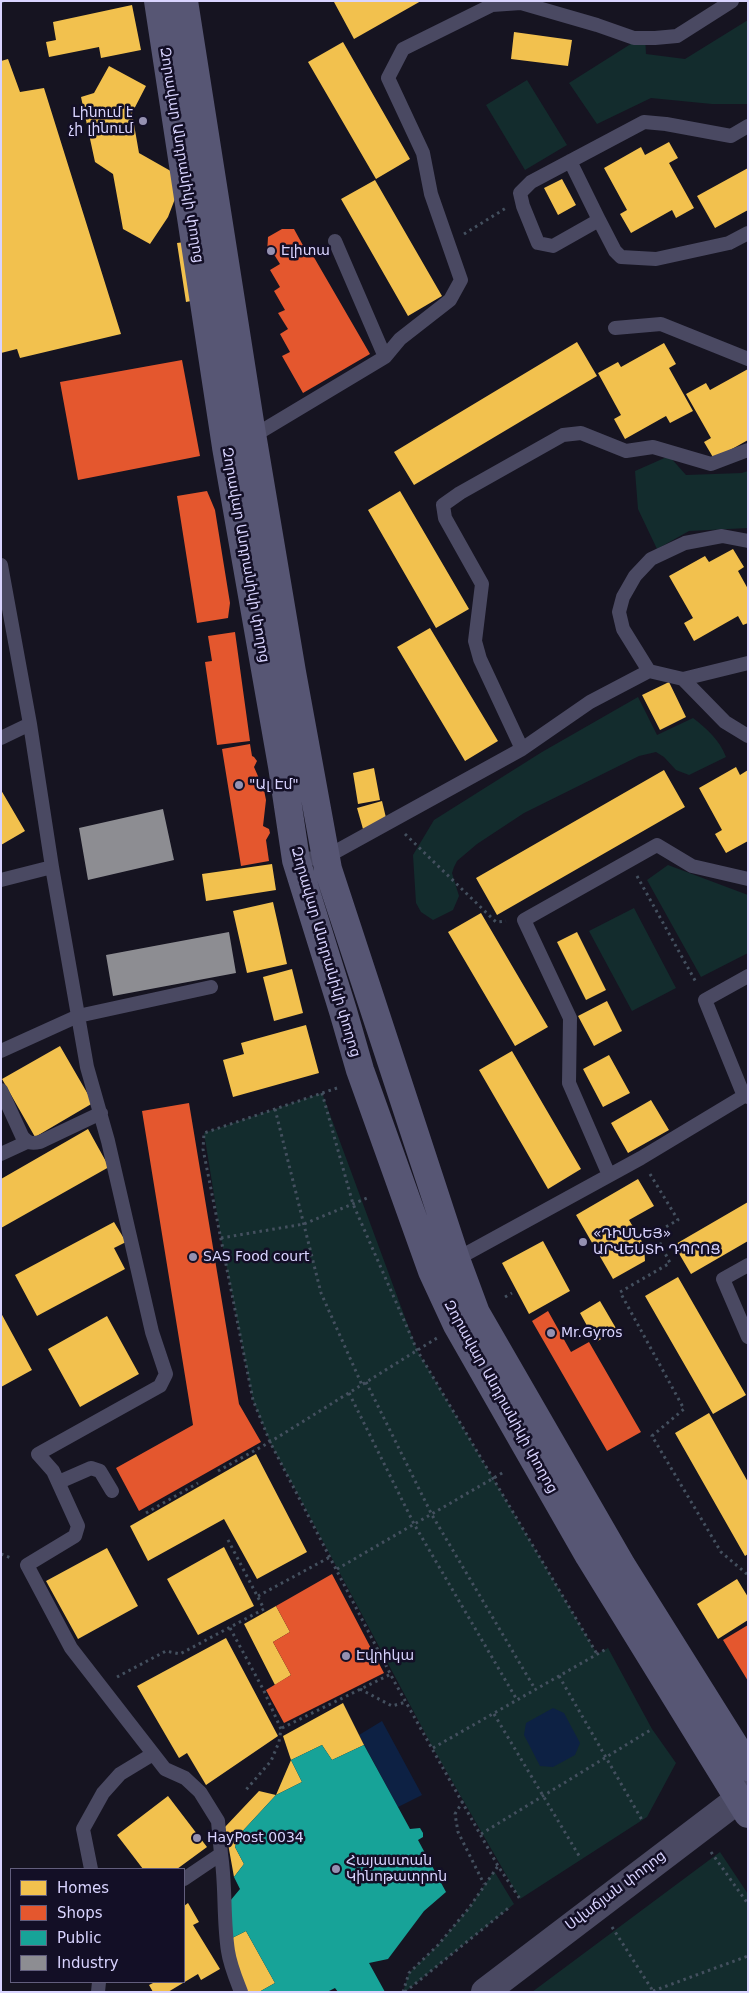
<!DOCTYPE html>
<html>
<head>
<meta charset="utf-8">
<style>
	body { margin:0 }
	#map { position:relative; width:749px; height:1993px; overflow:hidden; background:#161421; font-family:"DejaVu Sans",sans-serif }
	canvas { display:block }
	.frame { position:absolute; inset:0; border:2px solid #d9d4ff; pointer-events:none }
	.legend { position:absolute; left:10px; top:1868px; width:175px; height:115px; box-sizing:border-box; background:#130f26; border:1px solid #625e7d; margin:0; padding:6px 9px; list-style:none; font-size:15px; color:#d9d4ff }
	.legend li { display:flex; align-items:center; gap:10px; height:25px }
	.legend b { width:25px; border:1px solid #625e7d }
</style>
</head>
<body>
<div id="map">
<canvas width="749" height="1993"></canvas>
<div class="frame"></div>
<ul class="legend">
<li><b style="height:14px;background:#f2c14e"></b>Homes</li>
<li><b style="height:14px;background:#e4572e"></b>Shops</li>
<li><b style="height:14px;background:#17a398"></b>Public</li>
<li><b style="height:14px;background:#8d8d92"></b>Industry</li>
</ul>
</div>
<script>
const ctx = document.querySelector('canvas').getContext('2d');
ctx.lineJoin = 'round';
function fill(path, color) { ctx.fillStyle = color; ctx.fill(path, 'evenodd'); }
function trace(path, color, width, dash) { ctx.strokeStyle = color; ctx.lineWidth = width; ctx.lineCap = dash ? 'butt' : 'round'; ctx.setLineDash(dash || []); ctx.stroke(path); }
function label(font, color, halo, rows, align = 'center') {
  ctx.font = font + ' "DejaVu Sans","Noto Sans Armenian",sans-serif'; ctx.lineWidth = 5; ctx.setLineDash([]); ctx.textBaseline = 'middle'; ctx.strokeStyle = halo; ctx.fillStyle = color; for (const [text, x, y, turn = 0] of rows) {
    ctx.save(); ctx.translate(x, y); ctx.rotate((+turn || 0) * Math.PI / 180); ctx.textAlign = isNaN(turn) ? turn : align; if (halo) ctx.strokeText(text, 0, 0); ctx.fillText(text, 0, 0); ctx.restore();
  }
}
fill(new Path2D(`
	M748 20V104H712L651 98 597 124 569 83 645 35 646 54 685 59Z
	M527 80 567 145 525 170 486 105Z
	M669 456 686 475 742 473 748 471V528L689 531 657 549 638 509 635 471Z
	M638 697 657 735 693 718C707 729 719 739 726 757L689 775 676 770 664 757 656 752 639 756 524 813 477 844 457 861 454 867 452 873 459 896 453 910 433 920 421 912 416 903 413 855 434 820 542 752Z
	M668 865 748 895V953L701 977 647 880Z
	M634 908 676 988 632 1011 589 931Z
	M322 1093 417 1350 597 1654 608 1648 652 1729 676 1763 647 1817 520 1899 433 1748 270 1442 253 1400 221 1238 204 1133Z
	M720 1852 748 1894V1992H532Z
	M494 1871 514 1904 405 1992H403L409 1973 438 1945 469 1908Z`), '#132c2d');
fill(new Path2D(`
	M553 1708 564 1713 580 1743 575 1755 553 1767 540 1766 524 1735 526 1723Z
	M382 1721 422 1795 398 1807 359 1735Z`), '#0d2144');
fill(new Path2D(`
	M336 1H421L354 39 334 2Z
	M132 5 141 50 101 58 99 47 49 57 46 42 56 40 53 22Z
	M514 32 572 40 568 66 511 59Z
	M343 42 410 159 376 179 308 62Z
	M8 59 20 92 44 88 121 334 20 358 17 349 1 353V61Z
	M109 66 146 86 132 113 139 153 183 178 168 217 150 244 123 229 113 174 95 162 81 97 94 93Z
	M669 142 678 158 669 163 694 208 676 218 672 210 631 233 620 214 627 210 604 168 641 147 645 155Z
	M748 168V210L715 228 697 196Z
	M562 179 576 205 558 215 544 188Z
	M375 180 442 296 408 316 341 199Z
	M192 241 201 299 186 302 177 243Z
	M577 342 597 376 414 485 394 452Z
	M664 343 676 364 669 368 693 411 670 423 666 416 625 439 614 419 621 415 598 373 618 362 621 367Z
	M748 369V440L714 459 704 442 711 438 686 394 706 383 710 390Z
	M400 491 469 609 436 628 368 510Z
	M733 549 744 567 738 571 748 589V623L743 625 738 616 694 641 684 623 693 618 669 576 705 556 709 562Z
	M430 628 498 741 465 761 397 647Z
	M669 682 686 717 660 730 642 695Z
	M736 767 740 775 748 770V841L726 853 715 834 722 830 699 788Z
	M374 768 380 800 358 804 353 773Z
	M664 770 685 807 497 915 476 878Z
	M1 790 25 831 1 845Z
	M382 801 387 822 363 829 357 808Z
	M272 864 276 890 206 901 202 874Z
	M273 902 287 964 247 973 233 911Z
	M481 913 548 1027 515 1046 448 932Z
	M577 932 606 990 586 1000 557 942Z
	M292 969 303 1013 274 1021 263 977Z
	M607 1001 622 1031 594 1046 578 1016Z
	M306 1025 319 1073 233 1097 223 1060 244 1054 241 1043Z
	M60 1046 93 1103 35 1137 2 1079Z
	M512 1051 581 1169 548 1189 479 1070Z
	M609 1055 630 1093 603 1107 583 1069Z
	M651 1100 669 1130 628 1153 611 1123Z
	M88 1129 109 1167 1 1228V1179Z
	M638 1179 654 1206 629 1220 644 1245 645 1261 613 1279 576 1215Z
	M748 1202V1241L691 1274 674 1245Z
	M114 1222 126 1242 114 1248 125 1269 37 1316 15 1275Z
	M543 1241 570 1291 529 1314 502 1263Z
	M678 1277 746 1395 713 1414 645 1296Z
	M600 1301 617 1330 596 1342 580 1313Z
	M1 1313 32 1370 1 1387Z
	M107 1316 139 1374 80 1407 48 1349Z
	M709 1413 748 1482V1554L745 1556 675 1433Z
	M256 1454 307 1552 257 1579 224 1519 148 1561 130 1526Z
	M224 1547 254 1606 198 1635 167 1579Z
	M107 1548 138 1606 78 1639 46 1581Z
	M737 1579 748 1597V1620L718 1639 697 1604Z
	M276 1606 290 1632 273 1642 291 1675 275 1685 244 1624Z
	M226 1638 278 1736 206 1785 187 1753 179 1758 137 1686Z
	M343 1703 364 1745 332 1760 322 1745 291 1760 302 1782 276 1795 291 1760 283 1736Z
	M259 1791 276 1795 239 1835 235 1847 244 1864 234 1877 225 1827Z
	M168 1796 207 1847 177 1869H143L117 1835Z
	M188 1903 199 1922 193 1925 220 1969 201 1980 198 1974 168 1992H153L149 1985 155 1982H184V1906Z
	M246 1931 275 1983 259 1992H247L232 1957V1938Z`), '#f2c14e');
fill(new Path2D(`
	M282 229H294L305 249 308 247 370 354 303 393 282 356 290 352 280 334 288 329 278 313 285 310 274 291 280 287 270 270 280 264 275 256 267 254 268 237Z
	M182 360 200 456 78 480 60 382Z
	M207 491 215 510 230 603 228 618 197 623 177 496Z
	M235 632 250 741 217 745 205 662 212 661 208 636Z
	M250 744 252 756 254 757 257 761 254 767 264 790 266 800 263 826 269 829 270 833 266 840 269 861 241 866 222 749Z
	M189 1103 239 1404 261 1442 139 1511 116 1468 193 1425 142 1111Z
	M548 1311 571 1352 589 1342 641 1432 607 1451 532 1321Z
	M332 1574 384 1673 284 1723 266 1690 291 1675 273 1642 290 1632 276 1606Z
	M748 1625V1681L723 1640Z`), '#e4572e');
fill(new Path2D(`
	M322 1745 332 1760 364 1745 410 1829 420 1828 423 1833V1837L418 1840 446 1892 424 1911 388 1959 369 1963 385 1992H338L335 1988 327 1992H259L275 1983 246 1931 232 1938 230 1901 240 1889 234 1877 244 1864 235 1847 239 1835 276 1795 302 1782 291 1760Z`), '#17a398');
fill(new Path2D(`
	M163 809 174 860 88 880 79 828Z
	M229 932 236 973 113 996 106 955Z`), '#8d8d92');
trace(new Path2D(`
	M1 2 3 1
	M464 234 506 208
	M405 834 496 922 506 921
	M637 876 697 984
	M337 1088 204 1133 203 1149 253 1400 270 1442 394 1681 498 1866 520 1899
	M322 1093 353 1204 417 1350 597 1654
	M275 1109 321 1293 362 1385
	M650 1174 678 1220 655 1233 670 1263 620 1292 684 1409 652 1436 721 1552 748 1575
	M221 1238 304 1224 367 1198
	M505 1297 512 1293
	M366 1382 432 1515 535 1689
	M349 1393 414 1524 517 1700
	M218 1471 270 1442 437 1338
	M146 1513 198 1483
	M1 1554 11 1558
	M337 1569 504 1472
	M258 1596 330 1557
	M230 1628 263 1689 281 1729 279 1742 271 1761 245 1791
	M559 1676 642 1820
	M117 1677 166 1651 180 1654 264 1609 227 1538
	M360 1689 392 1706 406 1702
	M494 1714 581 1859
	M282 1728 391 1674
	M433 1748 608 1648
	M463 1801 455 1814 458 1832 484 1884
	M481 1834 652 1729
	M711 1852 748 1904
	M612 1927 653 1991
	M653 1991 748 1956
	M403 1992 409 1973 438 1945 469 1908 498 1866
	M405 1992 511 1906`), '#44505f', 3, [2.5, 4]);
trace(new Path2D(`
	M570 161 599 220 553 246 538 243 523 206 520 193 531 182 644 122 666 124 731 136 748 126
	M599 220 615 251 621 257 656 259 729 243 748 233
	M335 241 385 357
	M615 328 661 324 748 359
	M250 438 385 357 400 339 450 300 461 280 431 194 423 153 388 78 403 49 492 5 521 3 597 25 634 38H655L677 36 732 1
	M1 565 30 724 52 867 87 1067 108 1141 152 1332 166 1374 160 1386 38 1454 53 1471 78 1526 75 1536 27 1565 71 1648 165 1769 185 1778 200 1792 218 1821 221 1854
	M649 671 683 679 748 663
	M683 679 725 722 748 736
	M1 738 30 724
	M522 749 480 659 475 641 482 584 445 518 443 505 460 493 563 435 581 433 626 451 653 447 711 464 748 450
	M296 860 326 857 522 749 590 702 649 671 623 629 619 612 623 597 635 576 651 559 685 543 722 536 748 541
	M1 880 52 867
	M1 1051 78 1016 211 987
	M1 1090 22 1136C28 1143 31 1144 40 1142L101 1113
	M744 1096 705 1000 748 976
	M1 1154 27 1142
	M609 1175 569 1083 570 1018 524 920 657 845 692 866 748 879
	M453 1261 641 1158 744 1096 748 1097
	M748 1265 723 1279 748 1337
	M59 1482 91 1468 100 1471 112 1491
	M91 1869 83 1829 103 1793 120 1774 153 1754
	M184 1879 221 1854C226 1886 223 1919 228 1951 230 1965 236 1979 241 1992
	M98 1992 99 1982`), '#4a4962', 14);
trace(new Path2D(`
	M485 1992 748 1792`), '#4a4962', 28);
trace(new Path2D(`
	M158 1 226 447 282 766 296 860 343 1011 360 1070 432 1271 457 1325 589 1556 748 1814
	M184 1 250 422 292 672 328 869 456 1259 476 1313 622 1566 748 1767`), '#575674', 28);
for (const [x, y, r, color] of [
	[143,121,5,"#9591b1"],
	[271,251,5,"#9591b1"],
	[239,785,5,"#9591b1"],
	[583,1242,5,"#9591b1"],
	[193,1257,5,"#9591b1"],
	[551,1333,5,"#9591b1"],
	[346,1656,5,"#9591b1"],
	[197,1838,5,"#9591b1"],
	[336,1869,5,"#9591b1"]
]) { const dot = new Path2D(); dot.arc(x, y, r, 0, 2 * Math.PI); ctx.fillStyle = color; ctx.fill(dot); trace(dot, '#130f26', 2); }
label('14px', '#d9d4ff', '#130f26', [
	["Լինում է",133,113,"right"],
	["չի լինում",133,129,"right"],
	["Էլիտա",281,251],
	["\"Ալ Էմ\"",249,785],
	["«ԴԻՍՆԵՅ»",593,1234],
	["ԱՐՎԵՍՏԻ ԴՊՐՈՑ",593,1250],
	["SAS Food court",203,1257],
	["Mr.Gyros",561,1333],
	["Էվրիկա",356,1656],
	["HayPost 0034",207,1838],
	["Հայաստան",346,1861],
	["Կինոթատրոն",346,1877]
], 'left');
label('14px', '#d9d4ff', '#130f26', [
	["Զորավար Անդրանիկի փողոց",181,155,81],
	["Զորավար Անդրանիկի փողոց",245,555,80],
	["Զորավար Անդրանիկի փողոց",325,952,74],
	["Զորավար Անդրանիկի փողոց",500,1397,61],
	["Սվաճյան փողոց",616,1891,-37]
]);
</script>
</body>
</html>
